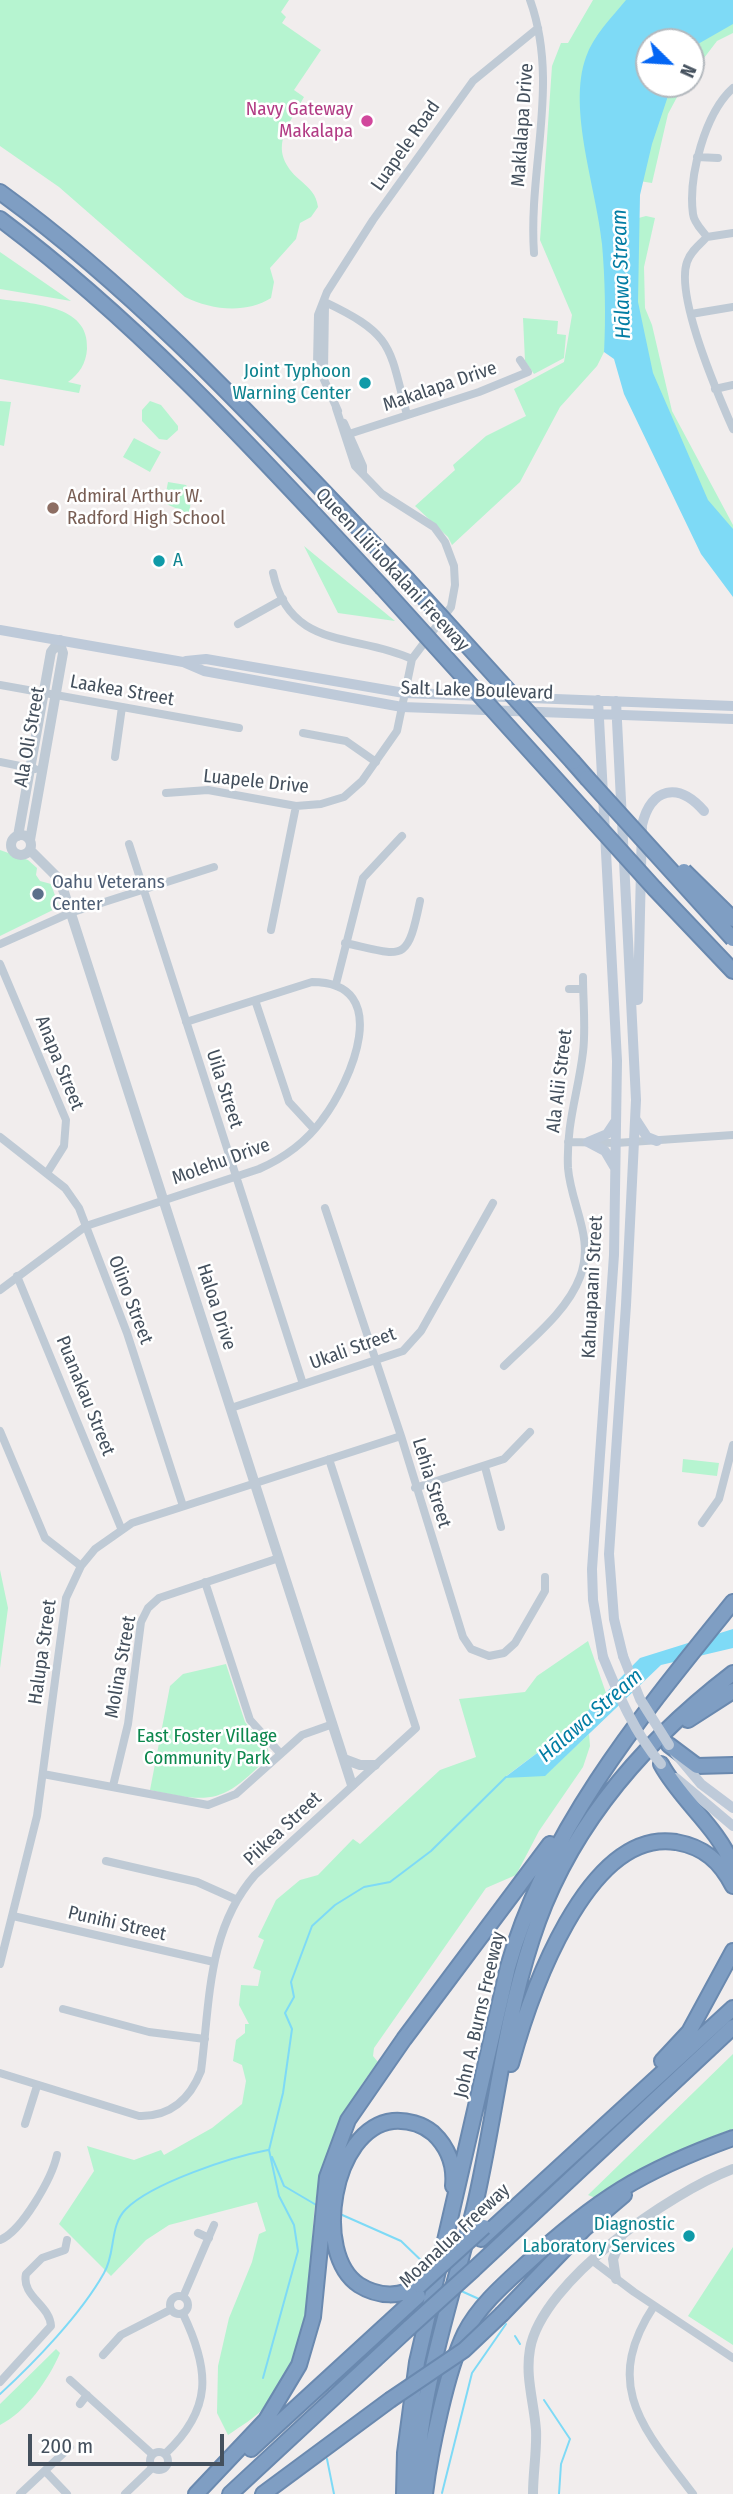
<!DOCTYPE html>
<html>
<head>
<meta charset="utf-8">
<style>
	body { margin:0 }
	#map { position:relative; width:733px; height:2494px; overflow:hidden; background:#f1eded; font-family:"Fira Sans Condensed",sans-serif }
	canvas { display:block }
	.north { position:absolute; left:635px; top:28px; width:70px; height:70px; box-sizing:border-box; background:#fff; border:2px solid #b4b9be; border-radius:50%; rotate:114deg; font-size:19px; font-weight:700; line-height:28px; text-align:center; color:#44505d }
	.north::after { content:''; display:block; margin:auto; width:24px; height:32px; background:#0466f4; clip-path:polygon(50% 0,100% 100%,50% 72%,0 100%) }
	.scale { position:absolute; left:28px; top:2434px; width:196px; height:32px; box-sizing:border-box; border:4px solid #44505d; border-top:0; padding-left:9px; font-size:21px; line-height:24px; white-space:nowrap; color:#44505d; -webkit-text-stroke:5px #fff; paint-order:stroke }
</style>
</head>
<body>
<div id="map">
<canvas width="733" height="2494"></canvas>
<div class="north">N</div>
<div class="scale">200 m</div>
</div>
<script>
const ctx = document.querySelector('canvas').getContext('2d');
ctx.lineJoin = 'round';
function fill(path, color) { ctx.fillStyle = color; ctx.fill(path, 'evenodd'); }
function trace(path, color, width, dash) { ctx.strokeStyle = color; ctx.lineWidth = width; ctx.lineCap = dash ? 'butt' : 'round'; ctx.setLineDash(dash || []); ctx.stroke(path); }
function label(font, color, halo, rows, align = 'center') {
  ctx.font = font + ' "Fira Sans Condensed",sans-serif'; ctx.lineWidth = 5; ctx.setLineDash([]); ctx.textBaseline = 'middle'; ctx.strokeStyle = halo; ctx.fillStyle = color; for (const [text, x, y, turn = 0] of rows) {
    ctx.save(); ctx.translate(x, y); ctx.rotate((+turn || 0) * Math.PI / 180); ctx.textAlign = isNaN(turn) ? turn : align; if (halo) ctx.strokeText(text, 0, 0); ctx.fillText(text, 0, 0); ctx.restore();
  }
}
fill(new Path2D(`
	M0 0H289L281 12 286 17 282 23 321 50 294 90 304 97C286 129 267 151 300 180 310 189 316 194 318 207L311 217 300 223 296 239 270 268 274 282 271 298C246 314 211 310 185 297L59 187 0 146Z
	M593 0H656L604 352 597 366 560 407 520 482 452 545 448 537 415 506 455 470 453 465 486 436 526 416 514 389 564 362 572 315 540 240 552 66 561 43H568Z
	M733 0V33L717 41 691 75V42H677Z
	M655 84H684L668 114 652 183 639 181Z
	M646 216 655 218 644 267 645 308 652 325 672 411 733 525V539L715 528 643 390 628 230 635 219Z
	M0 252 71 301 0 289Z
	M0 299C31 304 90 304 87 349 86 364 79 374 68 382L81 385 79 393 0 379Z
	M523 318 558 321 557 334 566 335 564 358 534 374 525 361Z
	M0 401 11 402 4 446 0 445Z
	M150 401 161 405 178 426V430L167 440 159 439 142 421V410Z
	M134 438 161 452 150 472 123 457Z
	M168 482 186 485 192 494 189 514 164 503Z
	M304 546 395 621 338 613Z
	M0 850 28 860 37 868 36 875 40 881 51 884 59 907 0 936Z
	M683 1459 719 1463 717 1476 682 1472Z
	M0 1570 8 1608 0 1668Z
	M588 1641 606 1693 573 1726 505 1777 545 1775 589 1734 590 1746 583 1767 539 1831 516 1875 486 1888 374 2048 373 2056 378 2062C349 2100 328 2139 318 2186 304 2261 322 2344 266 2406 255 2418 241 2426 228 2435L217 2413 218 2366 229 2318 252 2262 259 2234 266 2231 257 2202 169 2225 146 2240 111 2276 59 2224 94 2171 87 2146 134 2160 161 2150 164 2155 212 2128 242 2104 246 2081 242 2065 233 2061 236 2040 245 2033V2024H249L239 2005 241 1985 258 1986 261 1971 253 1968 264 1940 258 1937 276 1900 300 1880 318 1875 353 1839 360 1844 440 1770 476 1757 459 1699 525 1692 537 1676Z
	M226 1664 245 1722 268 1749 269 1756C224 1803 212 1804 150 1790L170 1686 183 1674Z
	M733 2054V2129C684 2146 639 2168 598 2199L588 2195Z
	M733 2247V2345L688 2316Z
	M56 2349 60 2353C49 2379 26 2412 0 2425V2404Z`), '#b6f4d0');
fill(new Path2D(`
	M626 0H733V24L691 48V42H649V84H672L652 144 640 195 638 302 653 373 708 500 733 529V597L701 554 624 394 614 359 604 352C606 317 605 278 602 244 597 190 567 109 586 57 593 36 612 17 626 0Z
	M733 1629V1648L661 1665 545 1776 504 1778 573 1726 640 1658Z`), '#7edaf6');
trace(new Path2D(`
	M272 2157 284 2186 318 2206
	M340 2214 401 2241 429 2268
	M459 2290 479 2299
	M515 2336 520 2344
	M263 2378 298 2251 294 2225 279 2196 269 2150 283 2093 292 2029 285 2013 294 1997 291 1982 312 1926 335 1905 364 1887 390 1882 431 1851 506 1777
	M0 2394C35 2362 81 2314 104 2273 116 2253 109 2226 126 2209 152 2183 231 2157 268 2150
	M544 2400 570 2439 561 2464 559 2494
	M327 2459 334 2494
	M442 2493 472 2373 506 2324`), '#7edaf6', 2);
const motorway = new Path2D(`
	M0 192C152 302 277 444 407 579
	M0 219C143 326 261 457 382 587
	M573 762 587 778
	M655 889 733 971
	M688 1720 733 1691
	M669 1745 697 1766 733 1765
	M661 1764C681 1801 717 1826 733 1866
	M662 2061 689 2032 733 1951
	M511 2064C529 1998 586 1828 676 1842 704 1847 720 1861 733 1886
	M481 2239 733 2008
	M474 2269 733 2027
	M420 2285C401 2298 378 2297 359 2285 312 2254 332 2128 393 2121 407 2120 422 2124 433 2133 448 2147 455 2166 453 2186
	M502 2314 584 2229 624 2195
	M251 2449 418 2296
	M196 2494 266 2420 299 2365 313 2317 327 2177 348 2120 404 2039 550 1844
	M230 2494 410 2327
	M263 2494 390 2400
	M404 2494 405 2453 417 2362 508 1967C547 1828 644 1712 733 1602
	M416 2494C417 2397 451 2302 474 2209 495 2120 503 2027 532 1939 567 1829 643 1742 733 1673
	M425 2494C430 2452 447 2370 465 2333 478 2307 503 2285 525 2265 597 2199 641 2171 733 2138`);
trace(motorway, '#6a89af', 18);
trace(new Path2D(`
	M530 0C560 83 528 168 534 253
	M733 88C705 113 688 177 693 214 694 223 702 230 707 237 700 244 690 252 687 262 675 297 718 395 733 429
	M697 157 718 158
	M707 237 733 233
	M325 302C394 335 389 346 407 415
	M691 314 733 307
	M324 372 325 305
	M715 389 733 385
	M338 411 317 364 318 315 327 292 373 220 473 81 538 28
	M344 423 363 466V473
	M349 434 479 392 528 372 520 360
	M273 573C290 651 356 633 412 659
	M238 624 283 599
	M0 685 239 728
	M303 733 346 741 376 762
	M115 757 122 707
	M0 762 35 769
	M166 793 208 790 296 806 321 804 344 797 362 781 397 731 412 659 451 607 455 585 454 566 445 542 434 527 382 494 355 466 336 408
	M129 844 303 1384
	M271 930 296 806
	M345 943C404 956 407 964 420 901
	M0 944 70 913 214 867
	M0 964 66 1120 64 1146 47 1173
	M336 984 363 878 402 836
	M569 989H583
	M255 1000 289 1102 314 1129
	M0 1137 65 1188 79 1208 127 1333 183 1506
	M568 1142 616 1143 733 1135
	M325 1208 401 1436 463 1637 471 1649 489 1656 504 1653 515 1643 545 1591V1577
	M17 1276 121 1528
	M0 1290 86 1226 259 1169C284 1158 306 1142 322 1120 351 1082 395 982 312 982L186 1022
	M504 1366C530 1340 567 1312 580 1277 595 1238 571 1206 568 1168 566 1123 578 1094 583 1052 586 1028 583 1002 583 977
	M231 1408 403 1351 421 1331 493 1203
	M0 1431 45 1538 81 1566
	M485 1467 501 1527
	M415 1488 504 1459 530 1432
	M702 1523 719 1499 733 1445
	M205 1582 250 1720 280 1753
	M43 1774 208 1805 236 1794 302 1735 333 1724
	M113 1786 128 1724 141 1622 148 1608 159 1598 279 1558
	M106 1861 197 1882 235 1899
	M13 1916 214 1962
	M0 1964 37 1816 66 1598 81 1566 95 1549 132 1523 401 1436
	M63 2009 149 2032 205 2039
	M0 2073 139 2116C170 2117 190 2099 201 2071 210 2002 207 1930 255 1875L416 1728 329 1459
	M25 2124 37 2086
	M198 2233 209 2238
	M0 2240C22 2231 52 2178 57 2155
	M593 2261 634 2292 733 2358
	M170 2305a9 9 0 1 1 18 0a9 9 0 1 1-18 0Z
	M183 2297 214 2225
	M654 2306C601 2386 644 2429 693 2494
	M103 2355 121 2335 170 2310
	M70 2380 152 2454
	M0 2382 51 2326C50 2305 21 2296 26 2274L42 2258 65 2250 67 2240
	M80 2404 87 2395
	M150 2461a9 9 0 1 1 18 0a9 9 0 1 1-18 0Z
	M165 2454C213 2409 210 2370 183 2314
	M45 2471 67 2494
	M20 2494 70 2447
	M125 2494 152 2468`), '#bfcad5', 8);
trace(new Path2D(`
	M11 845a10 10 0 1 1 20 0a10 10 0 1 1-20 0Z
	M18 836 51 652 60 640
	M30 840 63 653 59 641
	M30 850 57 877 64 892 352 1785
	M344 1759 360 1765H375
	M616 2279 613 2259 621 2240
	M533 2494C533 2472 537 2451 536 2430 534 2402 525 2377 530 2349 542 2281 671 2192 733 2169`), '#bfcad5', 10);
trace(new Path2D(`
	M0 630 183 662 204 671 402 707 733 719
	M186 661 206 659 404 693 733 706
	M598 700 617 1061 614 1255 592 1569 593 1600 603 1657
	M616 701 636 1100 626 1305 609 1554 614 1619 623 1656
	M638 1000 642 825C651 788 678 781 704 811
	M636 1120 647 1137 657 1141
	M588 1142 605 1151 615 1168
	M588 1142 607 1134 615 1122
	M675 1753 701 1784 733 1808
	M676 1778 733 1826`), '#becad9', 10);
trace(motorway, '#7f9ec3', 14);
const motorwayBridge = new Path2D(`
	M407 579 573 762
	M382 587 655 889
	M587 778 733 939
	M684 871 733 919
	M420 2285 484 2227
	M410 2327 474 2269
	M390 2400 464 2350 502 2314`);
trace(motorwayBridge, '#6a89af', 18, []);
trace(new Path2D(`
	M623 1656 640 1699 669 1745
	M603 1657C619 1696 634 1732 661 1764`), '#becad9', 10);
trace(motorwayBridge, '#7f9ec3', 14);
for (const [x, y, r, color] of [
	[367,121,7,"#d1479c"],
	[365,383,7,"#0f9aa8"],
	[53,508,7,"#8d6e63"],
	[159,561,7,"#0f9aa8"],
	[38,894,7,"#5c6f8a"],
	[689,2236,7,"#0f9aa8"]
]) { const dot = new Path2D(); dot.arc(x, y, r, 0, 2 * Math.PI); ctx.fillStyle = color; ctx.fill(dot); trace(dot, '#fff', 2.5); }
label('19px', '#b23c85', '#fff', [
	["Navy Gateway",353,110],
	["Makalapa",353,132]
], 'right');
label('19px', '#44505d', '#fff', [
	["Maklalapa Drive",523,125,-86],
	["Luapele Road",406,146,-55],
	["Makalapa Drive",440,387,-19],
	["Queen Liliʻuokalani Freeway",392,570,47],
	["Laakea Street",122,691,10],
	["Salt Lake Boulevard",477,691,2],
	["Ala Oli Street",30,737,-80],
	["Luapele Drive",256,782,6],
	["Anapa Street",59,1063,68],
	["Ala Alii Street",560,1081,-83],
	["Uila Street",224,1089,72],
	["Molehu Drive",221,1162,-20],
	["Kahuapaani Street",593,1287,-87],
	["Olino Street",130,1300,69],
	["Haloa Drive",216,1307,72],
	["Ukali Street",353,1349,-20],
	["Puanakau Street",85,1396,68],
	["Lehia Street",431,1483,73],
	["Halupa Street",43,1652,-82],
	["Molina Street",121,1667,-80],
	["Piikea Street",283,1829,-43],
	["Punihi Street",117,1924,13],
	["John A. Burns Freeway",480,2015,-77],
	["Moanalua Freeway",455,2236,-43]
]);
label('19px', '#0d838f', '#fff', [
	["Joint Typhoon",351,372],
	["Warning Center",351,394],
	["A",173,561,"left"],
	["Diagnostic",675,2225],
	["Laboratory Services",675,2247]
], 'right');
label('19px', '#785e54', '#fff', [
	["Admiral Arthur W.",67,497],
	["Radford High School",67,519]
], 'left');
label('19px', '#4e5e75', '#fff', [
	["Oahu Veterans",52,883],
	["Center",52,905]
], 'left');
label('19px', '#0c874d', '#fff', [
	["East Foster Village",207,1737],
	["Community Park",207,1759]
]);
label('italic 21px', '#027da4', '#fff', [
	["Hālawa Stream",622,274,-92],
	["Hālawa Stream",591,1716,-41]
]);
</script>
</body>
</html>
